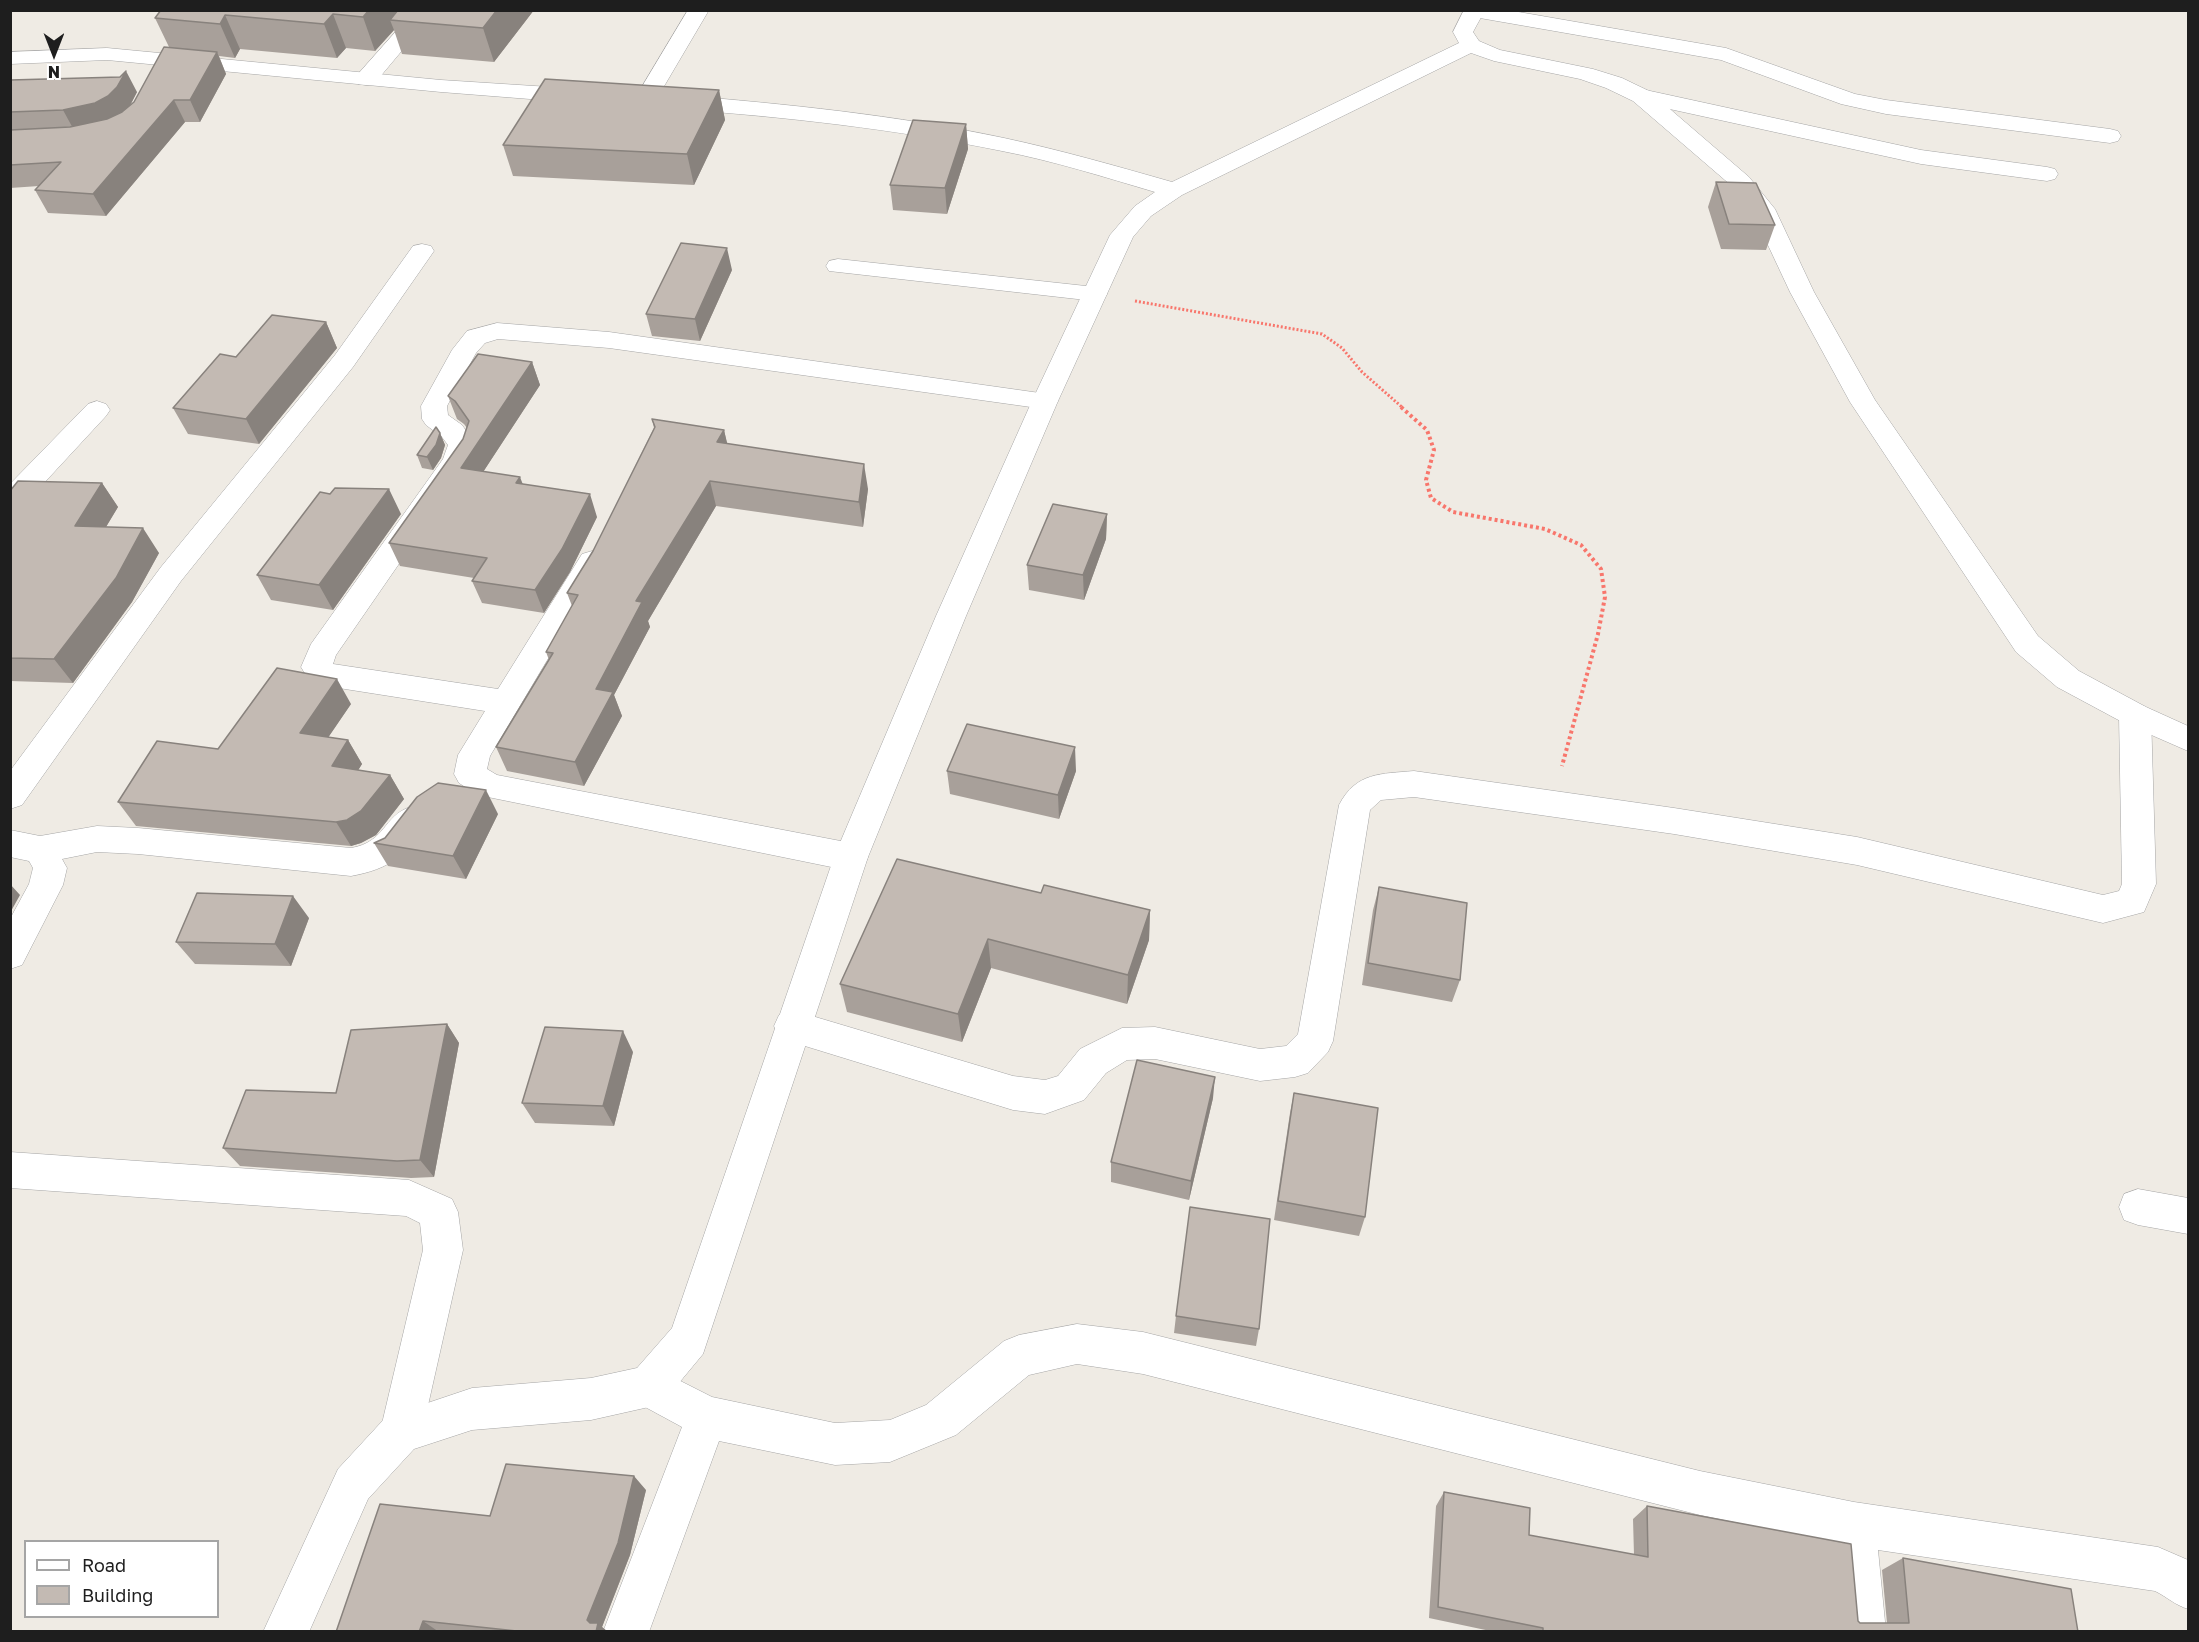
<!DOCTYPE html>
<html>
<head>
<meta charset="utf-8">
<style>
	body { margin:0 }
	#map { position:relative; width:2199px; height:1642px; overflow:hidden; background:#efebe4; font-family:"Golos Text",sans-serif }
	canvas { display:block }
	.frame { position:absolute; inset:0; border:12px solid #1e1e1e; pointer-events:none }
	.legend { position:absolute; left:24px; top:1540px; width:195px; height:78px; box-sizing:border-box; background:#fff; border:2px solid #a5a5a5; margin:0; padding:8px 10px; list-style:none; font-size:18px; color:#1e1e1e }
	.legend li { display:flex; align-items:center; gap:12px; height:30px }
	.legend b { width:30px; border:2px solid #a5a5a5 }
	.north { position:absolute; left:24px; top:24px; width:60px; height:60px; -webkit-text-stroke:4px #fff; paint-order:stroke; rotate:180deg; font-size:16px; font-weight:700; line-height:24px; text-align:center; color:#1e1e1e }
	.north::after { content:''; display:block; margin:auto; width:21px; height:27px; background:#1e1e1e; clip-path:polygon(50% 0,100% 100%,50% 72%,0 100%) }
</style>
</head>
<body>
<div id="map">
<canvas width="2199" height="1642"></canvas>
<div class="frame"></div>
<ul class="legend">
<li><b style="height:8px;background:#fff"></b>Road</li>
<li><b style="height:16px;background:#c3bab3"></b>Building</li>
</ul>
<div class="north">N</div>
</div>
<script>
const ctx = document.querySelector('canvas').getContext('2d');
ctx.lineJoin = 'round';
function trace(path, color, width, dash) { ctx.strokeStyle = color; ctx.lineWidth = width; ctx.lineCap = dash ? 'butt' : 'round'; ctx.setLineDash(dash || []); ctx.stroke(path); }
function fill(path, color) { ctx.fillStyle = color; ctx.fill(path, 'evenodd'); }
const minor = new Path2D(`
	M415 10H436L374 84 366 85 358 84 355 79 358 74Z
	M688 10H709L653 105 645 107 637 105 634 100Z
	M1507 10 1726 48 1855 94 1886 100 2110 129 2118 131 2121 136 2118 141 2110 143 1886 114 1841 104 1721 60 1474 17 1467 15 1464 11Z
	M1641 89 1921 150 2047 167 2055 169 2058 174 2055 179 2047 181 1921 164 1633 101 1630 96 1633 91Z
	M422 244 431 246 434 251 353 367 181 581 22 805 10 809V771L161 567 335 355 413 246Z
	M838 259 1095 287 1104 289 1107 294 1104 299 1095 301 829 271 826 266 829 261Z
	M497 323 609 332 1054 395 1058 401 1054 407 1045 409 609 348 498 339 485 343 476 353 447 406 448 415 462 425 476 445 470 461 336 655 333 664 498 689 582 554 592 551 602 554 606 561 490 756 487 769 497 775 851 843 863 847 868 857 863 867 851 871 478 795 459 783 454 774 458 755 485 711 326 686C314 683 307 678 301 667L311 644 443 459 448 445 442 437 426 425 422 419 421 406 452 350 467 331Z
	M97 401 106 404 110 410 106 416 20 509 10 511V484L88 404Z
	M2135 703 2146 707 2151 715 2156 884 2144 912 2103 923 1857 865 1674 834 1414 797 1381 800 1370 810 1333 1041 1328 1052 1308 1073 1295 1077 1260 1081 1155 1059 1127 1060 1106 1073 1084 1100 1045 1114 1013 1110 792 1042 779 1037 774 1026 779 1015 792 1010 1013 1076 1045 1080 1058 1076 1080 1049 1122 1028 1155 1027 1260 1049 1286 1046 1298 1034 1339 805C1356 772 1381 774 1414 771L1674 808 1857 837 2103 895 2119 891 2122 884 2119 715 2124 707Z
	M410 807 422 811 426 820C408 855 390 869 351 876L138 854 97 852 62 859 67 868 63 885 22 965 10 969V919L29 884 33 868 29 861 10 857V830L40 836 97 826 138 828 351 848C386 842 383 816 410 807Z
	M10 1152 409 1180 452 1199 458 1212 463 1250 422 1432 416 1447 401 1453 386 1447 380 1432 423 1250 420 1223 406 1216 10 1188Z
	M2138 1189 2188 1198V1234L2138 1225 2124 1220 2119 1207 2124 1194Z
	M1077 1324 1143 1332 1700 1471 1854 1502 2158 1547 2188 1560V1609C2175 1605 2167 1597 2155 1591L1878 1550 1886 1632H1840L1833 1542 1700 1515 1143 1374 1077 1364 1029 1375 956 1435 890 1462 835 1465 719 1441 649 1632H603L682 1427 634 1401 628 1386 634 1371 649 1365 712 1397 835 1423 890 1420 926 1405 1004 1341 1019 1335Z`);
const tertiary = new Path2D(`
	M1464 10H1485L1473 32 1479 41 1500 50 1593 69 1622 78 1649 91 1749 177 1775 209 1814 292 1875 400 2038 636 2079 671 2146 707 2188 726V751L2124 723 2057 687 2016 652 1850 402 1790 292 1752 211 1733 187 1633 101 1606 88 1580 79 1494 61 1471 53 1182 195 1151 216 1133 237 1058 401 966 616 868 857 703 1354 664 1401 649 1407 591 1420 472 1430 414 1449 368 1499 309 1632H263L338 1469 386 1417 472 1388 591 1378 637 1368 672 1328 834 857 936 616 1032 401 1110 235 1135 206 1155 192C1104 177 1054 161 1002 151 895 129 786 117 677 109L669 107 666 102 669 97 677 95C786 104 896 115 1004 138 1060 150 1116 166 1172 182L1459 43 1453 32Z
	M107 48 441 80 581 89 589 91 592 96 589 101 581 103 441 92 107 60 10 64V52Z`);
trace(minor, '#a5a5a5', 1);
trace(tertiary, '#a5a5a5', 1);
trace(new Path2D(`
	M1135 301 1322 334 1342 348 1362 372 1403 408`), '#f8766c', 3, [2, 2]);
trace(new Path2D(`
	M1401 407 1427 430 1434 450 1426 480 1431 498 1453 512 1545 529 1581 545 1601 569 1605 597 1598 634 1562 766`), '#f8766c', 4, [3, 3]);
fill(minor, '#fff');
fill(tertiary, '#fff');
fill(new Path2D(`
	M161 10H534L494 62 402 54 394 30 375 51 346 48 337 58 240 49 235 58 219 56 226 74 200 122H185L106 216 48 213 35 190 39 186 10 188V80L137 92 130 106 134 102 169 47 155 18Z
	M719 90 725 120 694 185 513 176 503 145Z
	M966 124 968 149 947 214 893 210 890 185Z
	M1716 182 1775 225 1766 250 1721 249 1708 207Z
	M732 270 700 341 652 336 646 314Z
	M326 322 337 348 259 444 188 434 173 408 236 357Z
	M532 362 540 385 483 472 523 484 597 517 570 572 544 613 482 603 472 581 474 578 400 566 389 543 463 439 467 428 464 424 457 419 448 396Z
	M652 419 724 430 727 444 868 489 863 527 716 506 648 621 650 627 614 695 622 716 584 786 507 771 496 747 549 660 546 652 572 606 567 593 593 551 654 428Z
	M440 433 445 445 441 458 433 470 422 468 417 455Z
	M102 483 118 507 106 527 159 553 132 602 73 683 10 681V491Z
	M330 494 401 514 333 610 271 600 257 575Z
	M1107 514 1106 539 1084 600 1029 590 1027 565Z
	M351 704 328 737 348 740 362 764 358 770 390 775 404 799 376 835 361 843 351 846 136 826 118 802 218 749Z
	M947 771H1076L1059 819 950 794Z
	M498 814 466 879 388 866 374 843Z
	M1379 887 1460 980 1452 1002 1362 985 1373 910Z
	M1041 893 1150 910 1149 940 1127 1004 991 968 962 1042 847 1012 840 984Z
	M309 918 291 966 195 964 176 942Z
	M447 1024 459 1043 434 1177 411 1178 240 1166 223 1148 336 1093Z
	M633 1052 614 1126 535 1123 522 1103Z
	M1294 1093 1365 1217 1359 1236 1274 1220 1290 1113Z
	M1213 1098 1189 1200 1111 1182V1162Z
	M1176 1316 1259 1329 1256 1346 1174 1333Z
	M646 1490 630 1555 602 1627 608 1632H336L490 1516Z
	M1444 1492 1529 1535 1634 1555 1633 1519 1647 1506 1860 1623H1887L1882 1570 1903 1558 2078 1632H1495L1429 1618 1436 1506Z`), '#a8a09a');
fill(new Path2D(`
	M369 10H412L390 20 394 30 375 51 363 17Z
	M497 10H534L494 62 483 28Z
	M333 14 346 48 337 58 324 24Z
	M225 15 240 49 235 58 220 24Z
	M217 52 226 74 200 122 190 100Z
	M126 71 137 92 128 109 119 118 75 132 63 110 108 96Z
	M719 90 725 120 694 185 687 154Z
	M174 100 185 122 106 216 93 194Z
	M966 124 968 149 947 214 945 188Z
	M727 248 732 270 700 341 695 319Z
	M326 322 337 348 259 444 246 419Z
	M532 362 540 385 470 492 461 468Z
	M724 430 730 455 717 442Z
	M440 433 445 445 441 458 433 470 427 457Z
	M864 464 868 489 863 527 859 502Z
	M520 477 529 500 516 483Z
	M710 481 716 506 648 621 650 627 614 695 622 716 584 786 575 762 596 689 636 601Z
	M102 483 118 507 92 550 75 526Z
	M389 489 401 514 333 610 319 585Z
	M590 494 597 517 570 572 544 613 535 590Z
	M1107 514 1106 539 1084 600 1083 575Z
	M143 528 159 553 132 602 73 683 54 659Z
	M337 679 351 704 315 757 300 733Z
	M348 740 362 764 346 790 332 766Z
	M1075 747 1076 771 1059 819 1058 795Z
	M390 775 404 799 376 835 361 843 351 846 336 822Z
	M486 790 498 814 466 879 453 856Z
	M10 884 20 895 10 913Z
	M293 896 309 918 291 966 275 944Z
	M1150 910 1149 940 1127 1004 1128 975Z
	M988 939 991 968 962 1042 958 1014Z
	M447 1024 459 1043 434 1177 420 1160Z
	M623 1031 633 1052 614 1126 603 1106Z
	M1215 1077 1213 1098 1189 1200 1191 1181Z
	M634 1476 646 1490 630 1555 602 1627 608 1632H596L587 1620Z
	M423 1621 439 1632H419Z`), '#88827d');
const building = new Path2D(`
	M161 10H369L363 17 333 14 324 24 225 15 220 24 155 18Z
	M398 10H497L483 28 390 20Z
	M164 47 217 52 190 100H174L93 194 35 190 61 162 10 165V130L70 127 107 119 122 112 134 102Z
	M126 71 117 87 108 96 95 103 63 110 10 112V80L120 77Z
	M545 79 719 90 687 154 503 145Z
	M913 120 966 124 945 188 890 185Z
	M1716 182 1756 183 1775 225 1729 224Z
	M681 243 727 248 695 319 646 314Z
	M272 315 326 322 246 419 173 408 220 354 236 357Z
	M478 354 532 362 461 468 520 477 516 483 590 494 562 549 535 590 472 581 487 558 389 543 463 439 469 421 455 401 448 396Z
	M652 419 724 430 717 442 864 464 859 502 710 481 636 601 642 602 596 689 613 692 575 762 496 747 553 653 546 652 578 595 567 593 593 551 655 427Z
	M436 427 440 433 436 445 427 457 417 455Z
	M18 481 102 483 75 526 143 528 116 578 54 659 10 658V491Z
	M335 488 389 489 319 585 257 575 320 492 330 494Z
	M1053 504 1107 514 1083 575 1027 565Z
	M277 668 337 679 300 733 348 740 332 766 390 775 361 811 347 820 336 822 118 802 157 741 218 749Z
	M967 724 1075 747 1058 795 947 771Z
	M438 783 486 790 453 856 374 843 385 838 417 797Z
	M897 859 1041 893 1044 885 1150 910 1128 975 988 939 958 1014 840 984Z
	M1379 887 1467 903 1460 980 1368 963Z
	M197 893 293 896 275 944 176 942Z
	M447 1024 420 1160 397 1161 223 1148 246 1090 336 1093 351 1030Z
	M545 1027 623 1031 603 1106 522 1103Z
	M1137 1060 1215 1077 1191 1181 1111 1162Z
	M1294 1093 1378 1108 1365 1217 1278 1201Z
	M1190 1207 1270 1219 1259 1329 1176 1316Z
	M506 1464 634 1476 618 1543 587 1620 590 1623H598L596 1632H526L423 1621 419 1632H336L380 1504 490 1516Z
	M1444 1492 1530 1508 1529 1535 1648 1557 1647 1506 1851 1544 1858 1621 1860 1623H1909L1903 1558 2071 1589 2078 1632H1543V1628L1438 1607Z`);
fill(building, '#c3bab3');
trace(building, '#88827d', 1.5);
</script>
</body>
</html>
